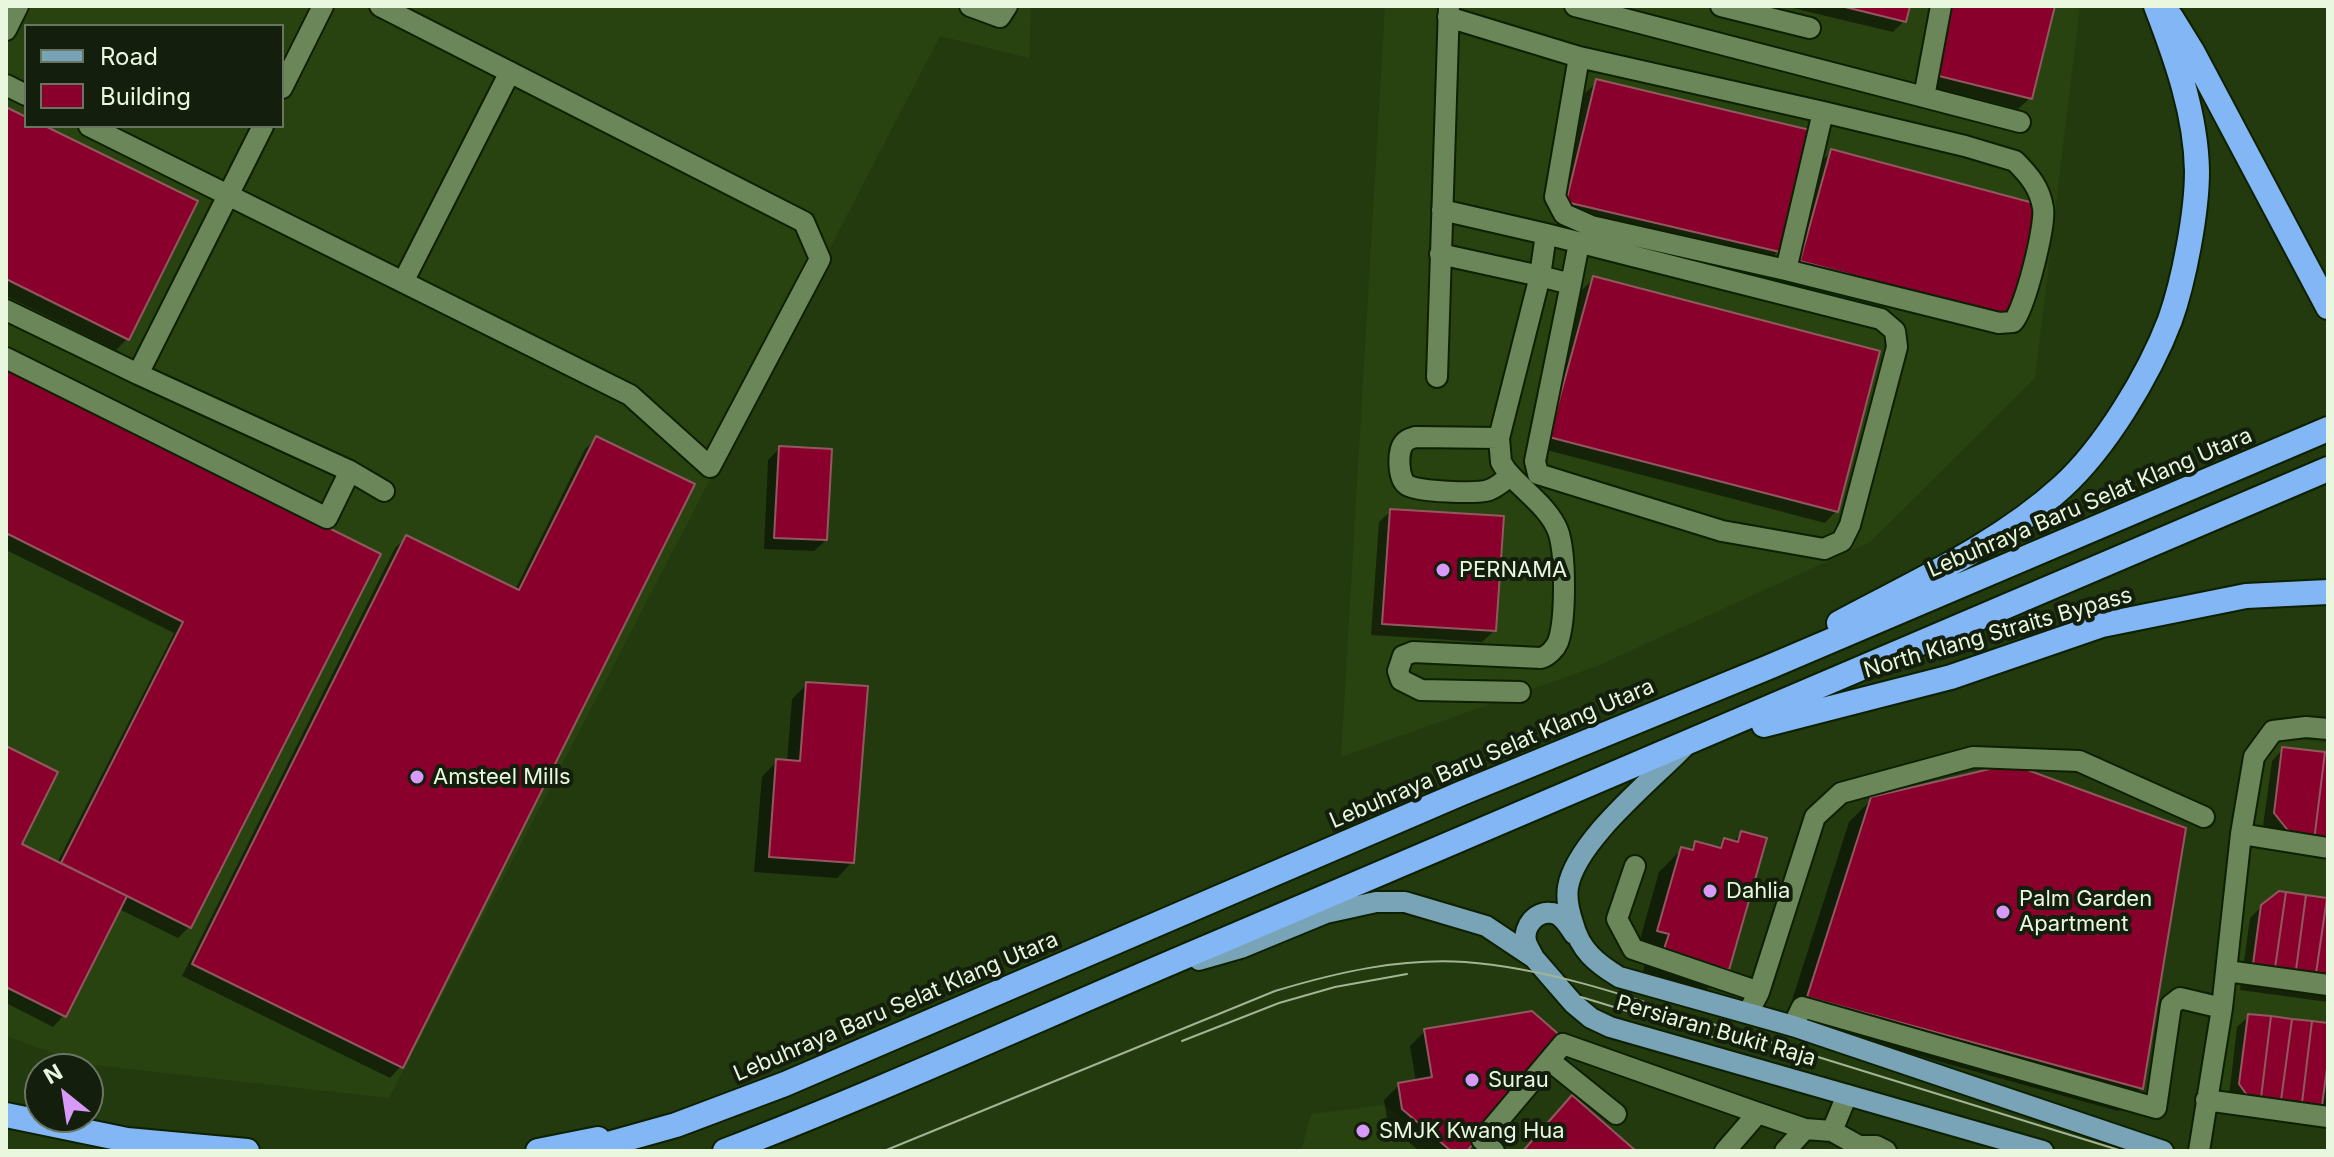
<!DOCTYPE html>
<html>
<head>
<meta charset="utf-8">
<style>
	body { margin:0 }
	#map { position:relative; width:2334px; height:1157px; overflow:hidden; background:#233a0f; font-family:Inter,sans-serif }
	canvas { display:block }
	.frame { position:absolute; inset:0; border:8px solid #e8f7de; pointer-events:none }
	.legend { position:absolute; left:24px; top:24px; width:260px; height:104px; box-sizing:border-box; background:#131e0c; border:2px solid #687560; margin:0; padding:10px 14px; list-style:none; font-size:24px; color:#e8f7de }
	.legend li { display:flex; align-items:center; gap:16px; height:40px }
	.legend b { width:40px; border:2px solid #687560 }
	.north { position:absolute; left:24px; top:1053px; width:80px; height:80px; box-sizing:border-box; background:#131e0c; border:2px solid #687560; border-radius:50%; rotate:330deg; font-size:22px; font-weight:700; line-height:32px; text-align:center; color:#e8f7de }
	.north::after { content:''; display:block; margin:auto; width:28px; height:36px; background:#d89af8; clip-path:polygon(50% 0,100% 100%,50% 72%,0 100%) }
</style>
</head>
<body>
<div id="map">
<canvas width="2334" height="1157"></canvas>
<div class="frame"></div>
<ul class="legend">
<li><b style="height:10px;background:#79a3b6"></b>Road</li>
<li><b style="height:22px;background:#89002d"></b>Building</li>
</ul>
<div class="north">N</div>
</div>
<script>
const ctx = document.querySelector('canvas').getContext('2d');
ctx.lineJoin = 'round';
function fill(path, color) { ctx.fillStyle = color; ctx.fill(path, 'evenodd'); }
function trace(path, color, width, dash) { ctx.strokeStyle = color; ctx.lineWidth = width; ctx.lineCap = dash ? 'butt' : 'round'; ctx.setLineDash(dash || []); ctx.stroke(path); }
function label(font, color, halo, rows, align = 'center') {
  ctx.font = font + ' Inter,sans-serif'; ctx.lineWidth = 8; ctx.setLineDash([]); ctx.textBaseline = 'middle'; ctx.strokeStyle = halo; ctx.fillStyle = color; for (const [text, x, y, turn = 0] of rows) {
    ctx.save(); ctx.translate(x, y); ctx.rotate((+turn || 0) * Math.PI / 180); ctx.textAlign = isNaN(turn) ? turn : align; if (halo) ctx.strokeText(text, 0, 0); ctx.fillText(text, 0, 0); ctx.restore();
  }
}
fill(new Path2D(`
	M6 6H1031L1029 58 940 36 389 1098 84 1064 6 1036ZM26 26H282V126H26Z
	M1385 6H2080L2035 378 1870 542 1597 666 1341 757Z
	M2276 736 2328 743V1109L2217 1094 2266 751Z
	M1384 1105 1447 1151H1301L1311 1114Z`), '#284310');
fill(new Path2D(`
	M1784 6H1908L1904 21 1893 32Z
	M1945 6H2053L2030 98 2018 109 1924 86Z
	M1597 82 1778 251 1766 263 1556 213 1585 93Z
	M6 109 26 119V126H41L127 339 116 350 6 296Z
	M1831 152 2008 317 1790 273 1820 163Z
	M1594 278 1836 511 1825 523 1539 448 1582 290Z
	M6 369 378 555 189 927 178 938 119 909 64 1015 53 1027 6 1003V748L19 844 57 863 174 633 6 550Z
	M597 438 401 1066 390 1078 182 976 395 548 407 537 515 590 585 449Z
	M780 448 826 540 814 551 764 549 768 460Z
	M1391 511 1494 631 1482 642 1371 635 1379 522Z
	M807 684 852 862 837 878 754 872 762 777 777 761 787 762 792 699Z
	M2283 749 2328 755 2282 849 2263 826 2272 761Z
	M1872 799 2141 1088 2118 1111 1786 1019 1849 822Z
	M1742 833 1727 969 1704 992 1642 975 1647 957 1636 954 1659 872 1682 849 1688 851 1696 843 1716 849 1725 840 1733 842Z
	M2328 900V1002L2240 990 2250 918 2262 906Z
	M2249 1016 2328 1025V1126L2244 1116 2229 1096 2237 1027Z
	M1425 1031 1464 1151H1419L1388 1124 1384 1100 1399 1085 1416 1082 1410 1046Z`), '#0007');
const building = new Path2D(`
	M1841 6H1910L1906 22Z
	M1952 6H2055L2032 99 1935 75Z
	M1596 79 1810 130 1780 252 1566 202Z
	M6 107 26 117V126H45L198 201 129 340 6 279Z
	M1831 149 2041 205 2010 318 1800 261Z
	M1593 276 1880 351 1838 512 1549 437Z
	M6 367 381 554 191 928 61 863 183 622 6 533Z
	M596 436 695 484 403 1068 192 964 406 535 519 590Z
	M779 446 832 449 827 540 774 538Z
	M1390 509 1504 516 1496 631 1382 624Z
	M806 682 868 686 854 863 769 857 776 759 800 761Z
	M6 746 58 772 22 844 127 896 66 1017 6 987Z
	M2282 747 2325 752 2314 841 2294 838 2274 813Z
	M2325 752 2328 753V842L2314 841Z
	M2011 764 2186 828 2143 1089 1807 997 1871 797Z
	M1741 831 1767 838 1729 970 1663 952 1669 934 1657 931 1681 847 1693 850 1695 841 1721 848 1724 838 1738 842Z
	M2279 891 2286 892 2273 982 2251 979 2261 905Z
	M2286 892 2306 895 2294 985 2273 982Z
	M2306 895 2327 898 2314 987 2294 985Z
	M2327 898H2328V989L2314 987Z
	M1532 1011 1564 1039 1467 1151H1451L1402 1109 1398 1083 1432 1077 1424 1029Z
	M2248 1014 2271 1016 2260 1106H2255L2239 1084Z
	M2271 1016 2292 1019 2280 1108 2260 1106Z
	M2292 1019 2312 1021 2301 1111 2280 1108Z
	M2312 1021 2328 1023V1061L2321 1113 2301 1111Z
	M1572 1095 1636 1151H1523Z`);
fill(building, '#89002d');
trace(building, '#91595f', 2);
const minor = new Path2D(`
	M380 6 804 222 820 259 710 467 630 395 403 282 510 72
	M970 6 1000 17 1007 6
	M1575 6 2020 122
	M1721 6 1810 28
	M1448 17 1579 57 1823 112 1965 146 2015 161C2029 175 2040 188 2043 208 2046 225 2025 309 2013 322L1999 323 1786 270 1823 112
	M6 30 18 6
	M1579 57 1555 197 1564 214 1591 226 1786 270
	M6 85 26 95
	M282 88 323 6
	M1924 97 1941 6
	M89 126 403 282
	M1442 210 1546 234 1881 319 1895 331 1897 347 1850 525 1842 541 1824 549 1722 531 1538 474 1535 461 1571 284 1540 276 1546 234
	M1440 254 1540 276 1499 438 1501 462 1506 470C1521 489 1549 507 1558 531 1566 553 1566 620 1558 642 1555 649 1548 656 1541 658L1413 652 1403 656 1398 671 1401 680 1421 690 1520 692
	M1571 284 1579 243
	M6 310 138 374 350 471 384 491
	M6 358 327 518 350 471
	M138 374 263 126
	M1437 377 1449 6
	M1499 438 1415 437C1410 439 1407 439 1404 443 1397 452 1398 479 1407 485 1417 492 1478 494 1489 490 1497 487 1504 481 1510 476
	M2241 834 2328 848
	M1635 866 1617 919 1633 949 1759 992
	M2227 971 2328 985
	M1748 1013 1759 992 1815 817 1841 793 1973 757 2079 761 2204 817
	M1793 1026 1802 1007 2156 1108 2171 1005 2180 998 2222 1008
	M1550 1061 1616 1114
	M2206 1100 2328 1117
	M1832 1131 1847 1095
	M1494 1151 1482 1140 1563 1044 1758 1113 1805 1129 1832 1131 1859 1146H1876L1886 1151
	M1725 1151 1758 1113
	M1785 1151 1805 1129
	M2199 1151 2222 1008 2241 834 2254 757 2273 731 2306 727 2328 729`);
const major = new Path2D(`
	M1684 747C1651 781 1576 841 1568 887 1566 900 1569 911 1573 923 1580 950 1596 963 1619 977L1793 1026 2163 1151
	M1534 958C1532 953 1527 947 1526 941 1523 927 1536 910 1552 913 1562 914 1569 926 1574 934
	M1199 960 1241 948 1326 913 1376 902H1405L1486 926 1534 958 1573 1003 1591 1018 1610 1027 2043 1151`);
const highway = new Path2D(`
	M2171 17 2192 51 2328 307
	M1839 623C1915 582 1997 546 2062 487 2105 448 2149 375 2170 320 2184 281 2197 212 2197 171 2196 114 2176 58 2156 6
	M1764 725 1951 677 2102 625 2246 596 2328 592
	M6 1115 127 1140 247 1151
	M538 1151 598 1139
	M583 1151 676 1125 785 1084 1462 793 1769 667 2328 429
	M725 1151C891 1087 1053 1012 1217 943 1588 787 1958 628 2328 469`);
trace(minor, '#0e2002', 24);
trace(major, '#0e2002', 24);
trace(highway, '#0e2002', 28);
trace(minor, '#6b8759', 20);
trace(major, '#79a3b6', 20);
trace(highway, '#82b6f4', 24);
trace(new Path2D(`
	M1581 997 1749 1048
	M1182 1041 1279 1003 1335 987 1407 974
	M884 1151 1275 991C1338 972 1400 958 1465 962 1557 969 1647 1003 1734 1031 1863 1071 1992 1111 2122 1151`), '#a3b495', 2);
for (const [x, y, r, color] of [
	[1443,570,8,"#d89af8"],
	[417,777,8,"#d89af8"],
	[1710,891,8,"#d89af8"],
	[2003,912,8,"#d89af8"],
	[1472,1080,8,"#d89af8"],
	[1363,1131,8,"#d89af8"]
]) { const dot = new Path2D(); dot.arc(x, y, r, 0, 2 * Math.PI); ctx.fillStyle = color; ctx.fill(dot); trace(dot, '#131e0c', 3); }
label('22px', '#e8f7de', '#131e0c', [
	["Lebuhraya Baru Selat Klang Utara",2090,503,-23],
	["North Klang Straits Bypass",1998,633,-16],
	["Lebuhraya Baru Selat Klang Utara",1492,754,-23],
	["Lebuhraya Baru Selat Klang Utara",896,1007,-23],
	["Persiaran Bukit Raja",1716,1031,16]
]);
label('22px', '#e8f7de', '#131e0c', [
	["PERNAMA",1459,570],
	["Amsteel Mills",433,777],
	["Dahlia",1726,891],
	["Palm Garden",2019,899],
	["Apartment",2019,924],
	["Surau",1488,1080],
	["SMJK Kwang Hua",1379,1131]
], 'left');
</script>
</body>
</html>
